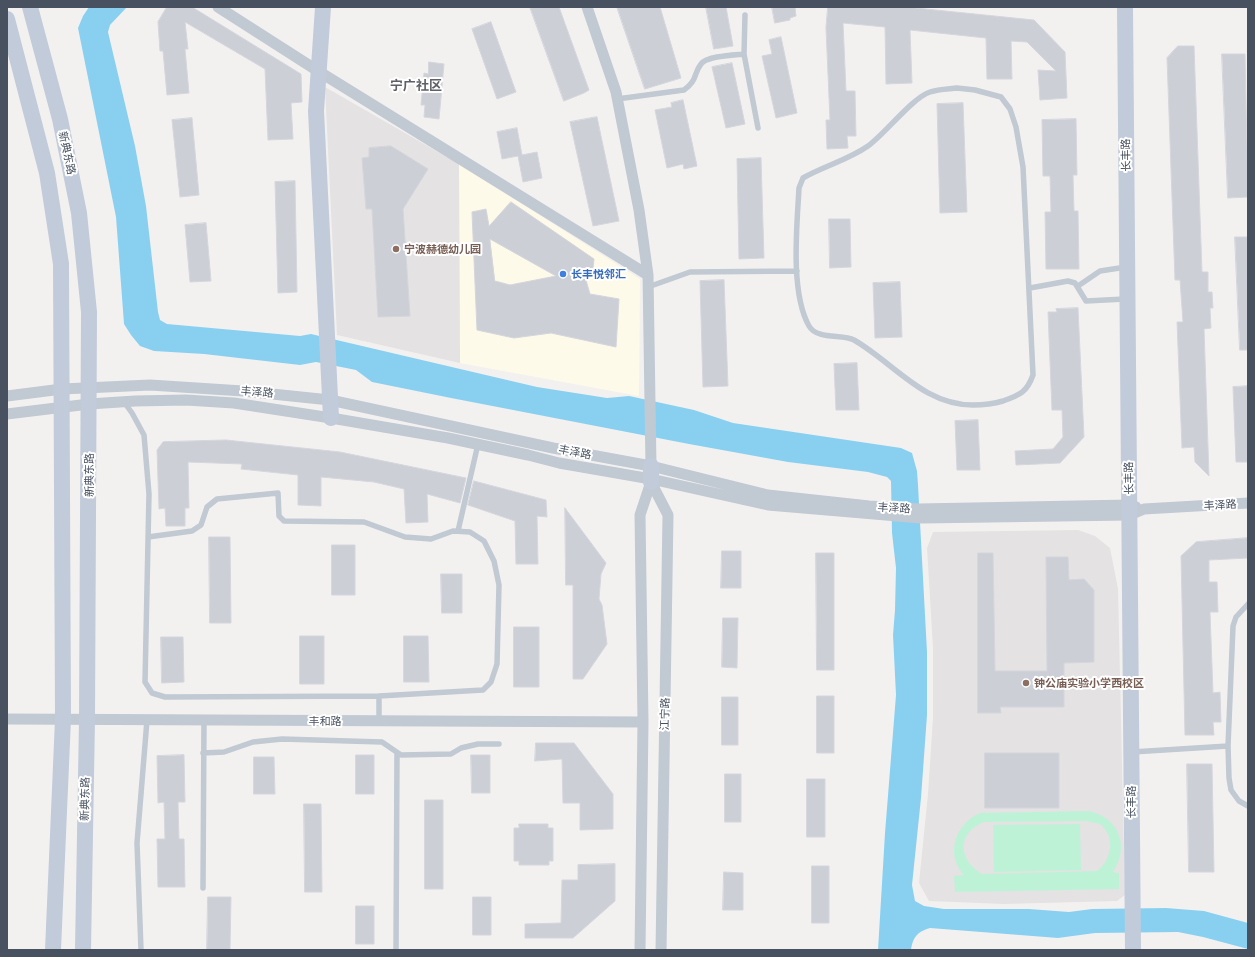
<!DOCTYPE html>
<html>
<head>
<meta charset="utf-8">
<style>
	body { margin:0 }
	#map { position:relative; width:1255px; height:957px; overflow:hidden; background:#f3f1f0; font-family:"Exo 2",sans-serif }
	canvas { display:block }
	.frame { position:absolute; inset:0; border:8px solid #47515f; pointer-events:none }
</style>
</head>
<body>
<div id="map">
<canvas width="1255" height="957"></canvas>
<div class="frame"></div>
</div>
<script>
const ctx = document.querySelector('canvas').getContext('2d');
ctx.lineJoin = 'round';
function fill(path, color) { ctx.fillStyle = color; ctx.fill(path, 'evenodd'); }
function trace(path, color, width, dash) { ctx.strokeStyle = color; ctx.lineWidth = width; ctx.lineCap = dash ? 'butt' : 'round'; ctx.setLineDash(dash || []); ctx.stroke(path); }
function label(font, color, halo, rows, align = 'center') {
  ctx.font = font + ' "Exo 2","Noto Sans SC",sans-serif'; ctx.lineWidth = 4; ctx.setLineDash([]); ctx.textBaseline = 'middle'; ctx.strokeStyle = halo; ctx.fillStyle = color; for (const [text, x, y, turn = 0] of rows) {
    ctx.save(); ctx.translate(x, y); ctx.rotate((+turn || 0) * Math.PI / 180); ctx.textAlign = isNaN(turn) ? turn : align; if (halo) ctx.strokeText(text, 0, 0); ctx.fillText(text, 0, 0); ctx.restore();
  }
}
fill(new Path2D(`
	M459 164 640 279 639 396 460 363Z`), '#fdfaea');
fill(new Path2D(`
	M325 87 459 164 460 363 337 335Z
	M1078 530 1095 536 1110 548 1118 589 1125 895 1117 901 1004 904 929 901 919 883 928 794 933 718V648L927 548 933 532Z`), '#e4e2e2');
fill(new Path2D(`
	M1089 811C1119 818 1130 846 1113 872L1119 873V889L955 892 954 876 964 875C945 854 955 824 980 813ZM1086 821 1100 824C1116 837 1112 860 1097 871L982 874C958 860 956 833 984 822Z
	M1080 824 1081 870 994 872 993 825Z`), '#bef2d7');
fill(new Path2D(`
	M89 7H127L110 25 108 32 135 146 146 206 158 312 160 320 167 324 300 336 311 334 537 387 607 398 629 396 694 410 733 423 901 448 912 453 917 471 918 485 927 652V715L921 798 912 885 915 901 924 906 944 909H1029L1069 912 1092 909 1166 908 1204 911 1248 923V949L1203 937 1178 932 1095 933 1058 938 930 928C917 932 913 937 911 950H878L885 833 896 695 893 635 895 610 896 568 892 533 891 481 887 477 868 472 788 462 689 444 451 398 372 382 356 370 316 362 300 365 204 354 154 351 140 346 131 335 124 324 116 217 78 28 83 16Z`), '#89d0f0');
const building = new Path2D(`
	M167 7H192L301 74 302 102 291 103 293 139 268 140 265 69 185 22 188 49H185L189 93 167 95 163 51H160L158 22Z
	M530 7H559L589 90 584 93 564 101Z
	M617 7H660L681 78 645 89Z
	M706 7H726L733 46 714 49Z
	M772 7H795L796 16 790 18V20L775 23Z
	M828 7H906L1034 20 1065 52 1067 98 1040 100 1038 70 1056 71 1027 42 1011 41 1012 79H987L986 38 910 30 912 83 886 84 885 27 843 23 846 91H855L856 136H847L848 148 827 149 826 120H830L826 28Z
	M491 22 516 92 497 99 472 29Z
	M781 37 797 113 776 118 762 56 772 54 769 40Z
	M1178 46H1194L1202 272H1208V292H1212L1213 308H1210L1211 328 1204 329 1209 476 1195 462 1194 447 1182 448 1177 322H1183L1180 280H1175L1167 58Z
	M1222 54H1245L1248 197 1228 198Z
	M429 62 444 64 439 119 424 117 425 105H421L424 73 428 74Z
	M732 63 745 124 726 128 712 67Z
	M683 100 697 166 684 169 683 164 667 168 655 110 672 107 671 103Z
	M963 103 967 212 940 213 937 104Z
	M597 117 619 221 593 226 570 122Z
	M192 118 199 195 180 197 172 120Z
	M1076 119 1077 175H1073L1074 211H1078L1079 269H1046L1045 212H1051L1050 176H1043L1042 120Z
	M517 128 522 155 537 152 542 178 523 182 518 156 502 159 497 132Z
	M391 146 428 169 403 209 410 316 378 317 372 209H366L362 158 369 157V148Z
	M761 158 764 258 739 259 737 159Z
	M295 181 297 292 278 293 275 182Z
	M511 202 594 259 593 269 583 270 590 294 619 299 616 347 551 333 514 338 477 330 472 212 486 209 489 226ZM490 239 556 276 510 285 495 281Z
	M829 219H850L851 267 830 268Z
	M206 223 211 281 190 282 185 225Z
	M1235 237H1248V350H1240Z
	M724 280 728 386 703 387 700 281Z
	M900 282 902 337 875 338 873 283Z
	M1078 308 1084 437 1060 463 1016 465 1015 451 1053 449 1063 437 1062 410H1052L1048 312H1057L1056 309Z
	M857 363 859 410H836L834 364Z
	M1248 386V462H1236L1233 387Z
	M978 420 980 470H957L955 421Z
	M226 440 340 452 466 478 460 503 427 494 428 522 406 523 404 489 374 482 321 477V506L298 505V475L241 469 242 464 188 462 189 508H185V526H166L165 508 159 509 157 450 163 442Z
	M474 481 546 500 547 517 537 516 538 564H516L515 521 468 505Z
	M565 508 606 563 601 574 599 599 602 605 607 644 583 679H573V585H566Z
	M209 537H230L231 623H210Z
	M1248 538V558L1209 560V582H1217L1218 612H1210L1213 693 1220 692 1221 722H1213L1214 735H1185L1181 556 1196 542Z
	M332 545H355V595H332Z
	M722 551H741V588H721Z
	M816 553H834V670H817Z
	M978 553H993L995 671H1047L1046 557H1068L1069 580 1084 579 1094 590V662L1064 663V707H1000L1001 713H978Z
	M441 574H462V613H442Z
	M723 618H738L737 668 722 667Z
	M514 627H539V687H514Z
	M300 636H324V684H300Z
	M404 636H428L429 682H404Z
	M161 637H183L184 682 162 683Z
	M817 696H834V753H817Z
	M722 697H738V745H722Z
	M536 743H574L613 794V829L580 830V803H563L562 759 535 761Z
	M985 753H1059V808H985Z
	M184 755 185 802H178L179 839H184L185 887H158L157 839H165L164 802 158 803 157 756Z
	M356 755H374V794H356Z
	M471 755H490V793H472Z
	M254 757H274L275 794H254Z
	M1187 764H1212L1214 872H1189Z
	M725 774H741V822H725Z
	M807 779H825V837H807Z
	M425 800H443V889H425Z
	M304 804H321L322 892H305Z
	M519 824H548V828H553V861H549V865H519V861H514V828H519Z
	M615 864V901L573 938H525V924L561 923 562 880H578V865Z
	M812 866H829V923H812Z
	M724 872 743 873V910H723Z
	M208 897H231L230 950H207Z
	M473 897H491V935H473Z
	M356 906H374V944H356Z`);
fill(building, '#cccfd6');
trace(building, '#d4d6dc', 1);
trace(new Path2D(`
	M745 15 744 54 758 128
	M957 88 975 90 1001 97 1010 109 1016 127 1023 167 1033 375C1027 392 1020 395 1003 401 993 404 984 405 973 405 923 405 894 363 854 340 842 334 817 340 809 326 790 292 797 226 799 188L803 178C824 166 848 160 868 146 885 134 912 98 930 92 938 89 948 89 957 88Z
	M617 99 684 90C698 80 693 74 701 64 706 56 734 55 744 54
	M1078 286 1100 271 1126 267
	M648 287 690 272 797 271
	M1030 288 1068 281 1075 283 1086 301 1125 299
	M124 402 132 413 144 435 149 494 145 682 152 693 165 697 379 696V721
	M458 531 478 444
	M148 537 192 531 201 525 207 507 217 499 278 493 279 516 284 521 364 522 405 537 431 539 453 531 470 532 484 541 494 561 499 585 497 664 491 682 483 690 379 696
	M1248 604 1236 617 1233 626 1228 746 1229 778 1231 790 1239 801 1248 806
	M1132 752 1228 746
	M203 753 224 752 253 742 282 739 382 742 401 755 451 754 461 748 478 744H499
	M203 888 204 720
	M141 950 137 843 147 720
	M396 950 397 754`), '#c1c9d3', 5.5);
trace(new Path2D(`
	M218 7 318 71 648 275
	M587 7 616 92 639 210 648 275 651 466
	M7 396 62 389 150 385 243 391 330 400 553 448 651 466 768 495 869 506 919 509 1130 505 1136 507
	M7 414 89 404 135 401 186 400 234 403 331 418 448 438 528 455 559 463 651 479 768 505 921 518 1130 515 1144 509 1248 503
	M651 482 668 515 661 950
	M7 719 643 722
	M640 950 643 722 640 515 651 482`), '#c1c9d3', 11);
trace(new Path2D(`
	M30 7 60 119 79 213 89 312 87 719 83 950
	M323 7 316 111 331 418
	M1125 7 1133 950
	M7 19 47 173 61 264 63 719 53 950
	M651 466V482`), '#c2cbda', 16);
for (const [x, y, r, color] of [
	[396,249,4,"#8d6e63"],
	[563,274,4,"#3f7fe0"],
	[1026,683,4,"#8d6e63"]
]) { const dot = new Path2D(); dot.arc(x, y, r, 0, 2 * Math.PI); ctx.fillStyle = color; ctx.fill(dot); trace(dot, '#fff', 1.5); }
label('11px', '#47515f', '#fff', [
	["新典东路",67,153,78],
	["长丰路",1126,155,-91],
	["丰泽路",257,392,5],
	["丰泽路",575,452,11],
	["新典东路",89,475,-90],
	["长丰路",1129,478,-91],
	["丰泽路",1220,505,-3],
	["丰泽路",894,508,3],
	["江宁路",665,714,-89],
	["丰和路",325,721],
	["新典东路",85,799,-89],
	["长丰路",1131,802,-90]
]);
label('bold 11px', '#785e54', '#fff', [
	["宁波赫德幼儿园",404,249],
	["钟公庙实验小学西校区",1034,683]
], 'left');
label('bold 11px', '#366cbe', '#fff', [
	["长丰悦邻汇",571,274]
], 'left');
label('bold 13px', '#5d6066', '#fff', [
	["宁广社区",416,86]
]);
</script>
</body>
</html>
